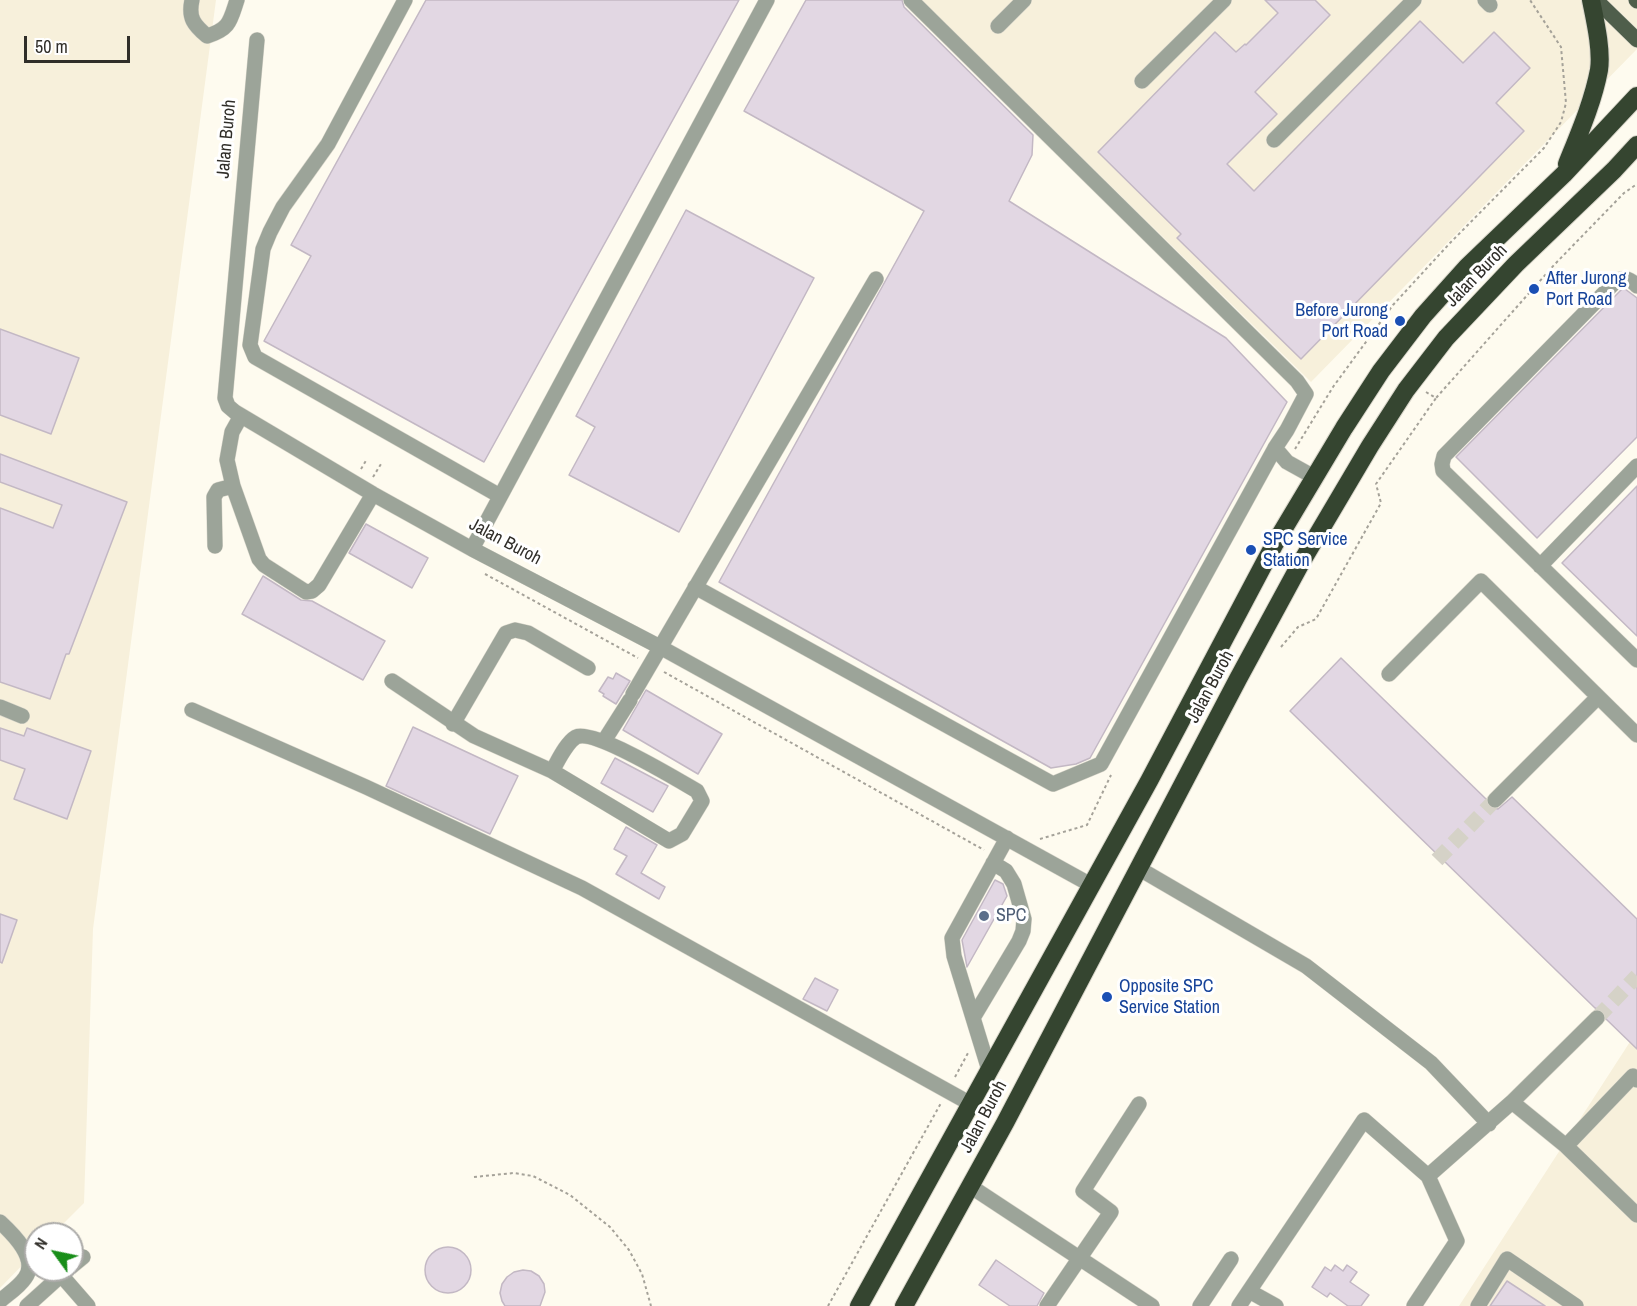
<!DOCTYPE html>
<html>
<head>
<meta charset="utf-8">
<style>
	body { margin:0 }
	#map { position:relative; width:1637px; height:1306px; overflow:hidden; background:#fefbef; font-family:"Archivo Narrow",sans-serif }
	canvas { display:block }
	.north { position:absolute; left:24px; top:1222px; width:60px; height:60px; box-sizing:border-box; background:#fff; border:2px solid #acaba9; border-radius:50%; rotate:303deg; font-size:16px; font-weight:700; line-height:24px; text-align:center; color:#302e29 }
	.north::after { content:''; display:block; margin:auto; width:21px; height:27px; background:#188e19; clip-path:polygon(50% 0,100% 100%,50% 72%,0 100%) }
	.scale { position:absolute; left:24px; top:36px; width:106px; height:27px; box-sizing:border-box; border:3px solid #302e29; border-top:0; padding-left:8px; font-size:18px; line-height:21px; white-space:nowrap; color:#302e29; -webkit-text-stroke:4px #fff; paint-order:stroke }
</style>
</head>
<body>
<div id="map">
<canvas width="1637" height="1306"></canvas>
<div class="north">N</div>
<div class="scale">50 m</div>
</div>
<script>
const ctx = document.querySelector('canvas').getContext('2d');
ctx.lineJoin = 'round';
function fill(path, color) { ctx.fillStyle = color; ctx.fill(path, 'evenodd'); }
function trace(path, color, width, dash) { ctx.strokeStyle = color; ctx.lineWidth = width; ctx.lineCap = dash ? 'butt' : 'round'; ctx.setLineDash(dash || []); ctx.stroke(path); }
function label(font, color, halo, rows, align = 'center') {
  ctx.font = font + ' "Archivo Narrow",sans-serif'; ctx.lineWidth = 6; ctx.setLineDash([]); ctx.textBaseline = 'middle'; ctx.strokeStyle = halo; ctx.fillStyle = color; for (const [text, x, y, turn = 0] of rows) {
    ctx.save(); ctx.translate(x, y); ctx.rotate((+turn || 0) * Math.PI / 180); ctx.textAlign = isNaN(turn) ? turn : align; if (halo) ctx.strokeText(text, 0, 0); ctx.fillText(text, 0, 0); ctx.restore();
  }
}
fill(new Path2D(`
	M0 0H216L93 929 84 1203 53 1234H36V1251L0 1288Z
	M921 0H1637V49L1311 382Z
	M1637 1031V1306H1459Z`), '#f7f0db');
const building = new Path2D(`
	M426 0H739L484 462 264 341 311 256 291 245Z
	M806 0H902L904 7 1033 135 1032 155 1009 201 1226 338 1287 402 1090 758 1076 764 1051 768 719 582 924 211 744 111Z
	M1265 0H1315L1330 15 1255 92 1277 114 1227 164 1254 191 1420 21 1463 63 1494 32 1530 68 1496 103 1524 131 1301 359 1177 238 1181 234 1098 152 1215 32 1236 52 1245 44 1246 45 1278 13Z
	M686 210 814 278 679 532 569 475 595 427 576 416Z
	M1622 289H1625L1637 298V437L1537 538 1456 457Z
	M0 329 79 358 51 434 0 415Z
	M0 454 127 502 69 654H66L50 699 0 682V508L53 528 62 505 0 482Z
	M1637 486V636L1562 563Z
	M366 524 428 558 412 588 349 553Z
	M263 576 301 600 312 601 385 641 363 680 242 614Z
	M1341 658 1486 799 1489 807 1498 809 1512 797 1637 919V1049L1606 1019 1603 1011 1595 1008 1290 711Z
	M616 673 630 681 616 704 603 696 604 694 599 691 608 677 613 679Z
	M646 690 722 734 698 774 623 730Z
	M413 727 518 776 490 834 386 786Z
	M0 728 24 736 27 728 91 751 67 819 14 799 25 769 0 760Z
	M615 758 668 786 653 812 601 783Z
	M626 827 657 845 641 873 665 887 659 899 616 874 627 856 614 849Z
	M995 880 1003 884 1007 896 967 967 962 940Z
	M0 914 17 920 2 963 0 962Z
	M815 978 838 990 827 1011 803 999Z
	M425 1270a23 23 0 1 1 46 0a23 23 0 1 1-46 0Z
	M996 1260 1044 1293 1037 1306H1010L979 1285Z
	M1335 1265 1343 1271 1347 1265 1357 1272 1350 1282 1369 1295 1361 1306H1348L1330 1293 1327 1297 1312 1287 1325 1267 1331 1271Z
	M523 1270 531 1271 539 1276 544 1284 545 1292 540 1306H505L502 1301 500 1293 502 1284 507 1277 514 1272Z
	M1507 1281 1545 1306H1490Z`);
fill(building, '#e2d7e3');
trace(building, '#c3b8c4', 1.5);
trace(new Path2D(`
	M1437 860 1495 800
	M1597 1018 1637 976`), '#d5d2c7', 15, [15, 8]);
const minor = new Path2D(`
	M192 0C188 18 194 25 207 36 230 29 230 21 237 0
	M405 0 328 144 283 207 270 232 263 249 250 345 255 357 500 496
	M1485 0 1490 5
	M998 26 1024 0
	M257 40 225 398 228 406 235 412 373 494 472 549 660 647 1091 885
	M1142 81 1224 0
	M1274 140 1414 0
	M1637 286C1630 279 1626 277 1617 280L1444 456 1442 464 1443 471 1637 660
	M241 416 232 432 227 460 233 486 259 559 264 565 306 592 312 591 319 585 373 494
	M1275 448 1287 462 1314 477
	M215 546 214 497 218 490 233 486
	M472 549 767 0
	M1540 566 1637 466
	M695 587 1053 784 1101 764 1275 448 1287 430 1306 394 1297 381 911 0
	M1389 674 1481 581 1637 735
	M392 681 474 736 552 771 669 841 682 834 702 801 697 791C678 780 594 729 576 737 566 743 558 761 552 771
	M633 694 876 279
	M0 707 22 716
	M192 710 366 787 582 888 971 1104
	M453 724 506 633 515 630 528 633 588 668
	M604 741 630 700
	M1495 800 1598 697
	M1138 868 1306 966 1431 1063 1489 1124
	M973 1018 1019 941 1023 931 1024 919 1014 884 1006 871 993 863
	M989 1070 954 956 952 938 1007 838
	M1512 1102 1566 1146 1637 1215
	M1566 1146 1633 1076 1637 1080
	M1428 1176 1512 1102 1597 1018
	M970 1186 1152 1306
	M0 1222C13 1234 39 1259 25 1278 19 1287 8 1294 0 1301
	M72 1266 83 1257
	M61 1275 88 1306
	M1249 1291 1276 1306
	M27 1306 67 1270
	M1047 1306 1111 1212 1083 1191 1139 1104
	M1200 1306 1231 1259
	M1239 1306 1364 1120 1428 1176 1457 1241 1414 1306
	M1478 1306 1507 1259 1576 1306`);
const major = new Path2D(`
	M1596 0 1637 40
	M1636 0 1637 1`);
const highway = new Path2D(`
	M1567 164C1579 134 1593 102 1599 70 1602 50 1595 20 1591 0
	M859 1306 1149 781 1274 545 1344 428 1381 371 1423 316 1467 267 1564 174 1637 96
	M904 1306 1005 1123 1238 679 1302 561 1370 446 1406 390 1446 338 1516 264 1614 170 1637 145`);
trace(minor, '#d9d6cb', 16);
trace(major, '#d9d6cb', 16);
trace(highway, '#d9d6cb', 20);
trace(new Path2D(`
	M1426 392 1436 398 1554 265 1624 193 1637 184
	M1295 449 1333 387 1393 305 1450 243 1544 148 1561 122 1566 103 1561 47 1530 0
	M361 469 367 459
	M373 477 381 464
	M485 574 638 658
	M1281 647 1298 627 1316 619 1381 503 1376 484 1436 398
	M664 672 984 850
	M1040 839 1087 825 1111 775
	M955 1077 968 1053
	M474 1177 514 1173 533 1176 570 1195 610 1227 629 1250 642 1274 651 1306
	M828 1306 941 1103`), '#a5a299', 2, [3, 3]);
trace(minor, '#9ca499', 15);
trace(major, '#4f5e4b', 15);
trace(highway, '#354530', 18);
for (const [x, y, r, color] of [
	[1534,289,6,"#1a4fb4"],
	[1400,321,6,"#1a4fb4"],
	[1251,550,6,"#1a4fb4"],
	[984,916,6,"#5c6f8a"],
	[1107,997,6,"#1a4fb4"]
]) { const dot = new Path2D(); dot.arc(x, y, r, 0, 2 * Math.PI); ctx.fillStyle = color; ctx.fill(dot); trace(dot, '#fff', 2); }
label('18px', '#302e29', '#fff', [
	["Jalan Buroh",227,139,-85],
	["Jalan Buroh",1477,276,-46],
	["Jalan Buroh",505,542,28],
	["Jalan Buroh",1211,687,-62],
	["Jalan Buroh",984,1117,-62]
]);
label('18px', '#164399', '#fff', [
	["After Jurong",1546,279],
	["Port Road",1546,300],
	["Before Jurong",1388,311,"right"],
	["Port Road",1388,332,"right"],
	["SPC Service",1263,540],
	["Station",1263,561],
	["Opposite SPC",1119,987],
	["Service Station",1119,1008]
], 'left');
label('18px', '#4e5e75', '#fff', [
	["SPC",996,916]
], 'left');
</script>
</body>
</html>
